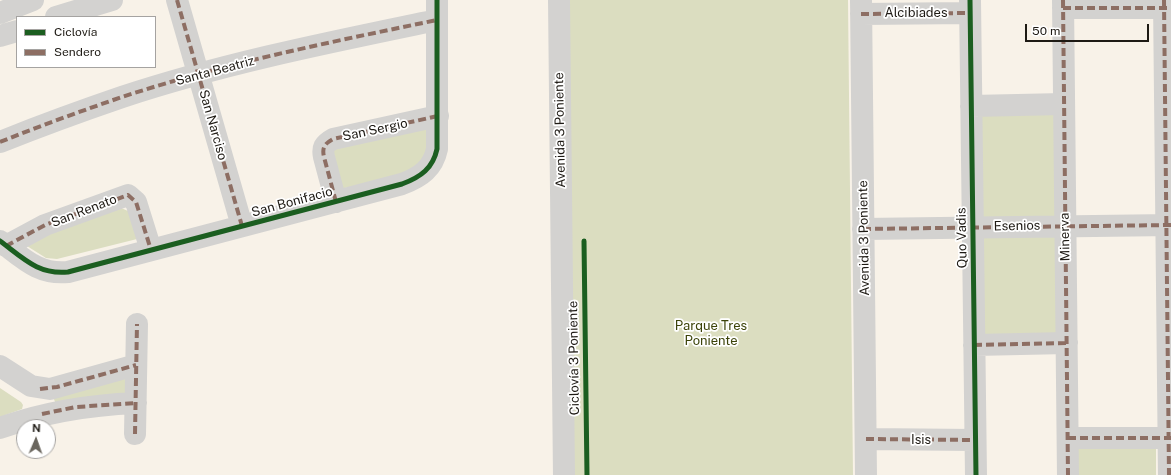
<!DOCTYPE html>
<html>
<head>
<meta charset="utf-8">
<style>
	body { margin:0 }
	#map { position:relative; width:1171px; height:475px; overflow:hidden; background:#f8f2e8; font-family:"Public Sans",sans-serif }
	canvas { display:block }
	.legend { position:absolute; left:16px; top:16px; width:140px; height:52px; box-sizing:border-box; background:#fff; border:1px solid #a5a3a1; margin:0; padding:5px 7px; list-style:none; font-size:12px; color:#1e1a14 }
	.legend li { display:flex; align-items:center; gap:8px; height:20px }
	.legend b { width:20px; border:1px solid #a5a3a1 }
	.north { position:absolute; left:16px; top:419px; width:40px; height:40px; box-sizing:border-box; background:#fff; border:1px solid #a5a3a1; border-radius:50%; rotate:2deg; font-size:11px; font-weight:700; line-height:16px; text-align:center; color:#1e1a14 }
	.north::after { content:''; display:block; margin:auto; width:14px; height:18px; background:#6a665e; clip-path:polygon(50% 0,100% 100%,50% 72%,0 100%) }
	.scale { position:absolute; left:1025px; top:24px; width:124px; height:18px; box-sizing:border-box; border:2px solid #1e1a14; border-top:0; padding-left:5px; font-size:12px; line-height:14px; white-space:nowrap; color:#1e1a14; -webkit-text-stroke:3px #fff; paint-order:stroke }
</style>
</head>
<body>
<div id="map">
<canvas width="1171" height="475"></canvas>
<ul class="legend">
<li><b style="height:5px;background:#1b5e20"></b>Ciclovía</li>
<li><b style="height:5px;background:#8d6e63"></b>Sendero</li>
</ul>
<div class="north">N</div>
<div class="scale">50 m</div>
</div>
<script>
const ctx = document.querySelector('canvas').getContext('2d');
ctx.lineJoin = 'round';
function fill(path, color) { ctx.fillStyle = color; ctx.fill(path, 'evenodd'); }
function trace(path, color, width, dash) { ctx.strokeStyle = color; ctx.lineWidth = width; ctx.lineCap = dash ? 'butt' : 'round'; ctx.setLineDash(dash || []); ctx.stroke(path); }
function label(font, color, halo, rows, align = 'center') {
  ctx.font = font + ' "Public Sans",sans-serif'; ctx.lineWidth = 3.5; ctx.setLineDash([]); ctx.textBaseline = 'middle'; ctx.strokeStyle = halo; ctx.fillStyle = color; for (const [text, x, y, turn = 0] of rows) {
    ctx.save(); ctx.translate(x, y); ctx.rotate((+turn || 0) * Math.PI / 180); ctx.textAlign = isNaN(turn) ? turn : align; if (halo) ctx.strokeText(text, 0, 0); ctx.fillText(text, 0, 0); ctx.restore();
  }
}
fill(new Path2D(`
	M567 0H848L853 475H572Z
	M1062 110 1064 220 980 222 978 111Z
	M428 128C428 138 428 150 423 159 411 177 362 184 341 189L327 152 334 143Z
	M117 206 130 212 137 239 57 259 46 258 27 246 44 234Z
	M1056 232 1058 338 977 340 975 233Z
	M130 375 129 396 56 404 53 397Z
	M0 388 21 402 23 405 22 409 0 417Z
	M1156 445V475H1076V446Z`), '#dbddc0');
trace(new Path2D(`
	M177 0 242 226
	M559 0 564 475
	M861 0 866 475
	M970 0 976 475
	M1063 0 1068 475
	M1164 0 1169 475
	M1063 8H1171
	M0 13 33 0
	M861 14 970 13
	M56 17 112 0
	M0 36 17 31
	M971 106 1064 104
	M0 142C40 126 81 111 122 97 225 63 331 42 437 20
	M336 202 324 157C322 148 324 144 333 139L438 116
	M863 229 1171 225
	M0 241C23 258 38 275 68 272L402 184C421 177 433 168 437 149V0
	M6 246 45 225 128 195 136 202 151 250
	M974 345 1067 343
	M0 366 31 386 50 389 136 365
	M0 428C45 412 88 405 136 403
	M135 434 137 324
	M1068 438H1171
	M866 439 975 440`), '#d3d2d0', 22);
trace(new Path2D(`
	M177 0 242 226
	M1063 0 1068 475
	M1164 0 1169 475
	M1063 8H1171
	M861 14 970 13
	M0 142C40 126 81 111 122 97 225 63 331 42 437 20
	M336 202 324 157C322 148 324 144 333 139L438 116
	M863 229 1171 225
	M6 246 45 225 128 195 136 202 151 250
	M974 345 1067 343
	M40 389 57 387 136 365
	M42 414 76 407 136 403
	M135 434 137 324
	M1068 438H1171
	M866 439 975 440`), '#8d6e63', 4, [8, 4]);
trace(new Path2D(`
	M970 0 976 475
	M0 241C23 258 38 275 68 272L402 184C421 177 433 168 437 149V0
	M584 241 587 475`), '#1b5e20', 5);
label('13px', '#1e1a14', '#fff', [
	["Alcibiades",916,13],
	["Santa Beatriz",215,71,-15],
	["San Narciso",213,125,74],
	["San Sergio",375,130,-12],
	["Avenida 3 Poniente",560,130,-91],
	["San Bonifacio",292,202,-15],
	["San Renato",84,211,-21],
	["Esenios",1017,226,-1],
	["Minerva",1065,237,-91],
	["Avenida 3 Poniente",864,238,-91],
	["Quo Vadis",962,238,-91],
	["Ciclovía 3 Poniente",574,358,-91],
	["Isis",921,440]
]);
label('13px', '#3c4309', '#fff', [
	["Parque Tres",711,326],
	["Poniente",711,341]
]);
</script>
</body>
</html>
